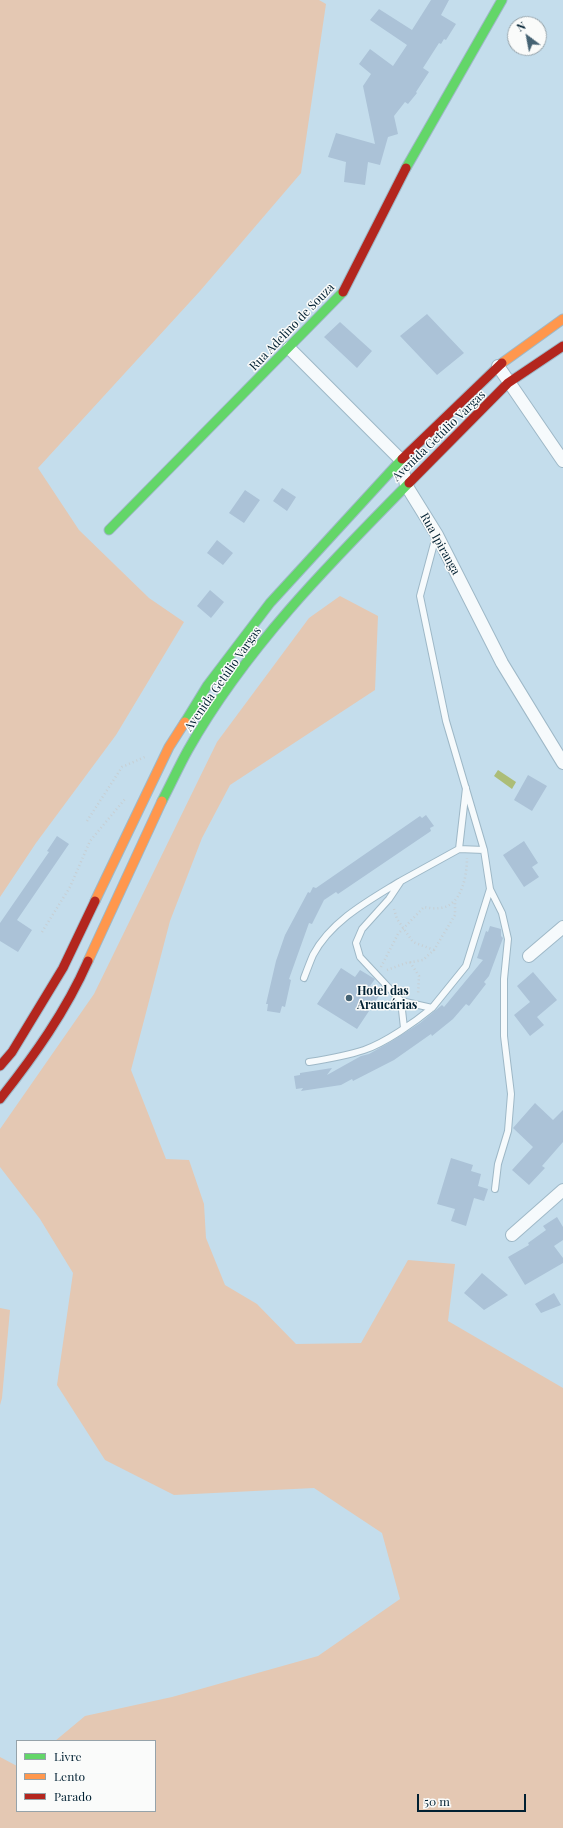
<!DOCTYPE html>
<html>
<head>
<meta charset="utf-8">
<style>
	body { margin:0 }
	#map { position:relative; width:563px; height:1828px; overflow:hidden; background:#c4ddec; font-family:"Playfair Display",serif }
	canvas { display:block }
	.legend { position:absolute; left:16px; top:1740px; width:140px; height:72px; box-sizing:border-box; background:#fafbfa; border:1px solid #96a3aa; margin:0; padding:5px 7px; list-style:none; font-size:12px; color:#002032 }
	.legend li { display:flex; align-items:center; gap:8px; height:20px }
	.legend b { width:20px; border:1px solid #96a3aa }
	.north { position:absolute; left:507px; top:16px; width:40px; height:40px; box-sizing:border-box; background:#fafbfa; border:1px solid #96a3aa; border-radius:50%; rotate:328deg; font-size:11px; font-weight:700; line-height:16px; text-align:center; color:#002032 }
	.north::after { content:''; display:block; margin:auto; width:14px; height:18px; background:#456273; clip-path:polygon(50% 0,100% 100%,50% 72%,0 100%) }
	.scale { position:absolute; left:417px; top:1794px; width:109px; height:18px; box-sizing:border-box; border:2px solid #002032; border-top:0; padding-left:5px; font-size:12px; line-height:14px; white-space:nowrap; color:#002032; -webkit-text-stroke:3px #fafbfa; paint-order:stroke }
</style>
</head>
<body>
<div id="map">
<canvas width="563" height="1828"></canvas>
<ul class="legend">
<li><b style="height:5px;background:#63d668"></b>Livre</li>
<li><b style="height:5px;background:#ff974d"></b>Lento</li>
<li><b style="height:5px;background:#b3261e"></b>Parado</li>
</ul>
<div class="north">N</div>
<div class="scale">50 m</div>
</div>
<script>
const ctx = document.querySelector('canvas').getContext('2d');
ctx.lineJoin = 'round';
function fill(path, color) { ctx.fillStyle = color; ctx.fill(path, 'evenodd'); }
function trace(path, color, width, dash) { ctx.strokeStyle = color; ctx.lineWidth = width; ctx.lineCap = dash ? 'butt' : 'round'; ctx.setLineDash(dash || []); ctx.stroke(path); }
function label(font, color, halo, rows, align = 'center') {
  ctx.font = font + ' "Playfair Display",serif'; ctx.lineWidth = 3; ctx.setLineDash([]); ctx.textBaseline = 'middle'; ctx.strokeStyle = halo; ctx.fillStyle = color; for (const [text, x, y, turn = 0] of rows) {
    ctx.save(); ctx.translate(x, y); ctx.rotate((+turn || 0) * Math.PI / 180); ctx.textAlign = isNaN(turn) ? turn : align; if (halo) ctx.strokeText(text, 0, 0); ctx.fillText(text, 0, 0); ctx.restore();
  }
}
fill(new Path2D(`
	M0 0H319L326 4 301 173 200 291 38 468 79 530 149 598 184 622 116 735 36 843 0 897Z
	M340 596 378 616 375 690 230 785 202 838 170 921 131 1070 166 1159 189 1160 204 1204 206 1238 225 1285 257 1304 296 1344 361 1343 408 1260 455 1264 448 1321 563 1388V1828H0V1757L17 1766V1811H155V1741H55L85 1716 172 1697 318 1656 400 1599 382 1533 314 1488 174 1495 105 1460 57 1385 73 1273 40 1219 0 1167V1129L94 994 217 742 309 618Z
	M0 1308 10 1310 2 1398 0 1405Z`), '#e4c8b3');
fill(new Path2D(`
	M498 770 516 782 512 789 494 776Z`), '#acbd77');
fill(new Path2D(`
	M431 0H449L441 15 456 24 446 40 444 39 441 44 439 43 423 68 429 72 416 92 417 93 408 104 405 102 394 116 398 134 388 137 380 165 368 162 365 185 344 182 346 162 328 157 336 133 375 144 363 86 371 74 359 64 370 49 393 66 407 45 370 20 379 9 412 30Z
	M427 314 464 353 437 375 400 336Z
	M340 322 372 351 357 368 324 337Z
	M282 488 296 497 287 511 273 501Z
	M245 490 260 500 244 523 229 513Z
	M217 540 233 553 223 565 207 553Z
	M210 590 224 602 211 618 197 606Z
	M528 775 547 786 532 811 514 800Z
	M426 815 434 826 430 828 431 831 338 894 336 892 324 900 312 924 309 923 289 979 291 980 285 1007 282 1006 280 1013 267 1011 268 1004H266L276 961 285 935 308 892 310 893 313 887 316 888 420 816 422 818Z
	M57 836 69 844 17 920 32 930 18 952 0 941V923L49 852 47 851Z
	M524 841 538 863 532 867 539 877 524 887 503 855Z
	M490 926 501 929V936L503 938 489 976 484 982 486 984 469 1006 466 1004 453 1019 432 1036 431 1034 394 1060 353 1081 352 1079 341 1085 301 1091 303 1088 296 1089 294 1076 300 1075V1073L332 1068 327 1075 361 1056 369 1054 392 1041 420 1023 442 1005 444 1007 483 960 477 958 486 931 488 932Z
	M341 968 355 977 360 970 375 979 370 986 381 993 357 1029 317 1004Z
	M533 972 557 1000 537 1017 544 1025 530 1036 514 1015 530 1002 517 986Z
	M535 1103 553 1120 563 1110V1142L542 1166 545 1168 529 1185 512 1170 533 1147 513 1128Z
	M451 1158 473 1165 471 1171 481 1174 478 1186 488 1189 484 1201 474 1198 466 1226 451 1221 455 1209 437 1204Z
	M557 1217 563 1227V1240L554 1246 563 1258V1263L525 1285 508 1257 529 1245 528 1243 546 1230 543 1226Z
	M482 1273 508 1295 484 1310 464 1293Z
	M554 1293 561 1305 541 1313 535 1304Z`), '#abc2d7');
const lane = new Path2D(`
	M436 536 420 596 446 721 484 850 490 889 466 966 432 1008 401 1001 360 957 356 943 362 929 389 899 401 881 459 849 466 788
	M459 849 484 850
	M490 889 502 913 508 939 504 979V1036L511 1094 508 1131 498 1164 495 1189
	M304 978C307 970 310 962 313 955 331 921 368 901 399 882
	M401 1001 404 1028
	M309 1062C328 1059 346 1056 364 1050 385 1043 415 1022 432 1008`);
const street = new Path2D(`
	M289 348 401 460 406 485 437 535 502 663 563 763
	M498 366 563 461
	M529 956 563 927
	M512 1235 563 1190`);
const fast = new Path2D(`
	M406 168 502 0
	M109 530 343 292
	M185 722 207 686 270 603 402 459
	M162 801C171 784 179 766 188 750 245 649 328 565 409 483`);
const slow = new Path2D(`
	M502 363 563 319
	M95 901 169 747 185 722
	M88 961 162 801`);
const jam = new Path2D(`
	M343 292 406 168
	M402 459 502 363
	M409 483 508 383 563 346
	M0 1066 12 1052 63 968 95 901
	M0 1099C34 1056 66 1011 88 961`);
trace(lane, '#9eb8c7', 8);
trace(street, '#9eb8c7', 14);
trace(fast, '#9eb8c7', 11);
trace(slow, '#9eb8c7', 11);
trace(jam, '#9eb8c7', 11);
trace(new Path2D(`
	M87 821 122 767 147 756
	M394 909 397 919 413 942 434 950
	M42 932 70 887 90 841 125 799
	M410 962 419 976 418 995
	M381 967 398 934 424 907C429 908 435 909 440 908 462 906 467 875 467 858
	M387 970 406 963 423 960 434 950 455 915V901`), '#c7cfd3', 2.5, [1, 3]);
trace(lane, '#f6fafc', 6);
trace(street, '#f6fafc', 12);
trace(fast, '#63d668', 9);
trace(slow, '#ff974d', 9);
trace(jam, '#b3261e', 9);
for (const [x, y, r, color] of [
	[349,998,4,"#456273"]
]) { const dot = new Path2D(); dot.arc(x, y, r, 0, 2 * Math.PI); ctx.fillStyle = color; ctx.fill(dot); trace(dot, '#fafbfa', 1.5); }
label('12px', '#002032', '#fafbfa', [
	["Rua Adelino de Souza",292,327,-46],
	["Avenida Getúlio Vargas",439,436,-44],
	["Rua Ipiranga",440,544,61],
	["Avenida Getúlio Vargas",223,679,-55]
]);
label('bold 12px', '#002032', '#fafbfa', [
	["Hotel das",357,991],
	["Araucárias",357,1005]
], 'left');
</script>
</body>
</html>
